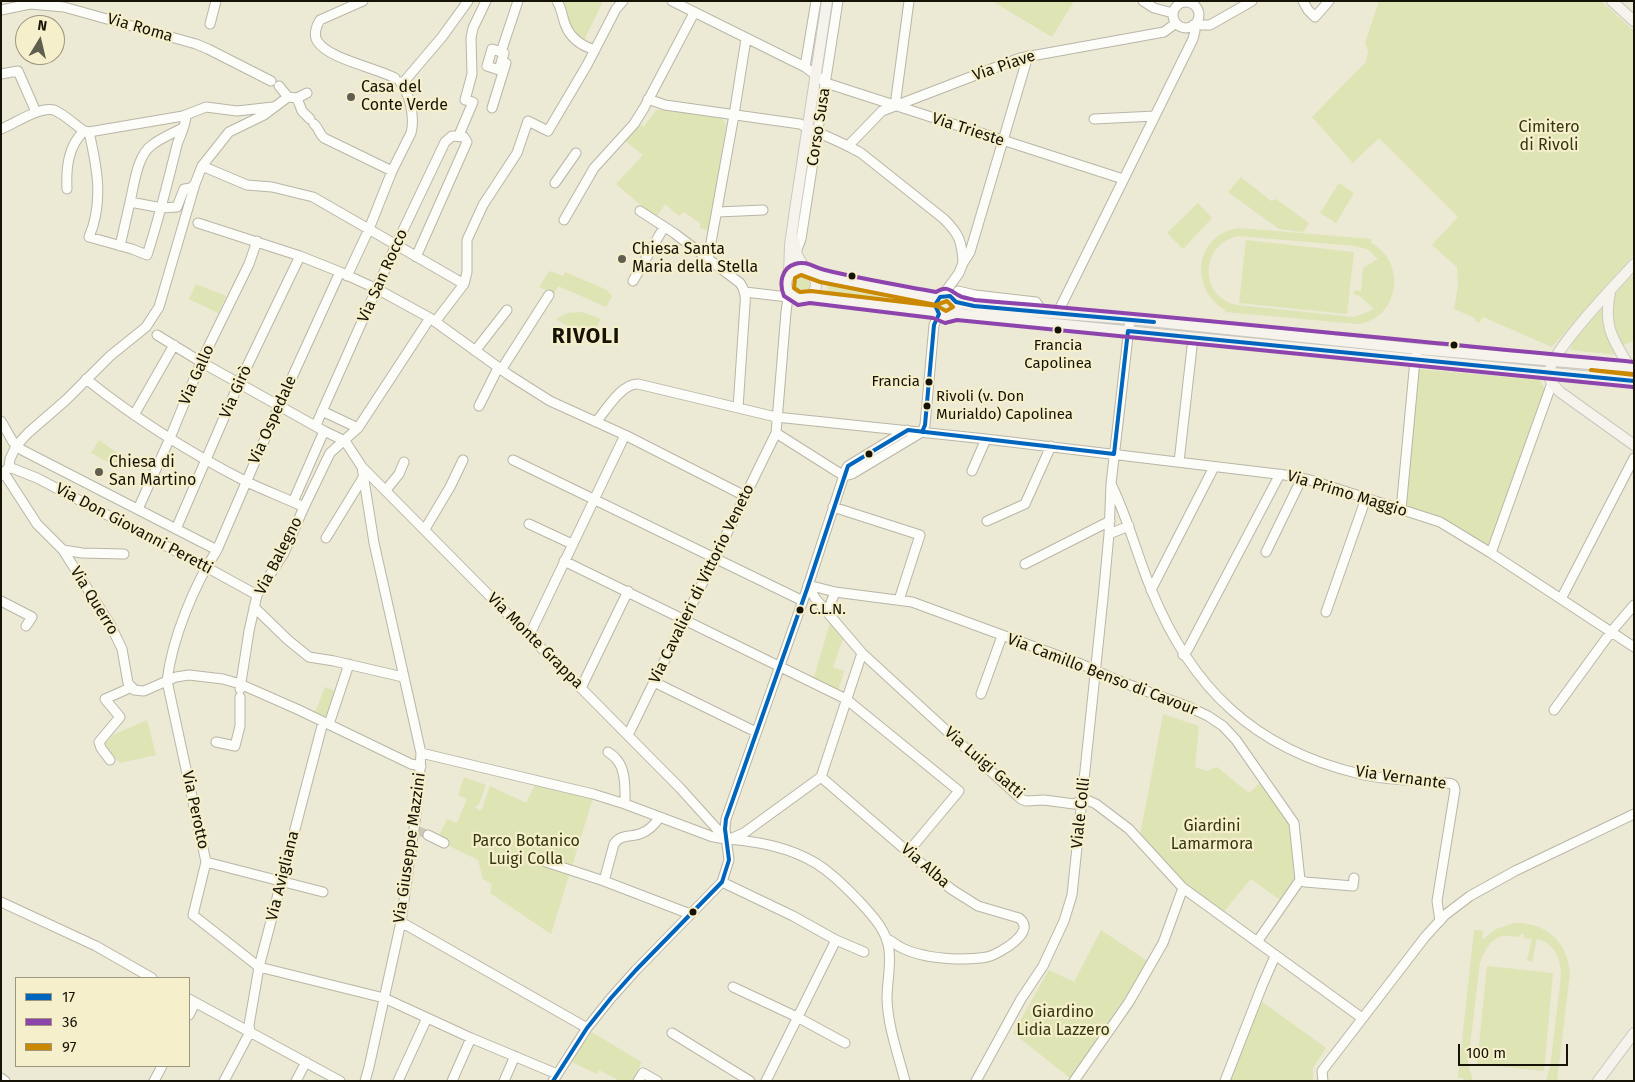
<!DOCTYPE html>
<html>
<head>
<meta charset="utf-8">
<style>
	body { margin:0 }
	#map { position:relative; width:1635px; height:1082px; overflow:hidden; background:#ece9d5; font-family:"Fira Sans",sans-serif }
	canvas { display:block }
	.frame { position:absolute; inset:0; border:2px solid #151306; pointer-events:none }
	.legend { position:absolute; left:15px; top:977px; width:175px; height:90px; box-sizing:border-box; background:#f6efcb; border:1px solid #9c977c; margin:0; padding:6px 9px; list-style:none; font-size:15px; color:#151306 }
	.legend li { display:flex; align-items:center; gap:10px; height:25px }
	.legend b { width:25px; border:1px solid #9c977c }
	.north { position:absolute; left:15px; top:15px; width:50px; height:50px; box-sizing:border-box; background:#f6efcb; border:1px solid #9c977c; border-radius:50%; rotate:9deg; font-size:14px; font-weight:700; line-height:20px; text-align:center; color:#151306 }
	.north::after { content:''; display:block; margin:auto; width:18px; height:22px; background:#605e4e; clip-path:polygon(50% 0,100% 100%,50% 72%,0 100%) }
	.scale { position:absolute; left:1458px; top:1044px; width:110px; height:22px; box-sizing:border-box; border:2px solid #151306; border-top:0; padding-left:6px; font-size:15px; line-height:18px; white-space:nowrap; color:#151306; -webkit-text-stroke:4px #f6efcb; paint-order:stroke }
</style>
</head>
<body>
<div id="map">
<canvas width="1635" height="1082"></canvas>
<div class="frame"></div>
<ul class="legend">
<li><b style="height:6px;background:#0065bd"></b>17</li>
<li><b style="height:6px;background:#8e44ad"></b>36</li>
<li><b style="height:6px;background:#ca8901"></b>97</li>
</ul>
<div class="north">N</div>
<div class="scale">100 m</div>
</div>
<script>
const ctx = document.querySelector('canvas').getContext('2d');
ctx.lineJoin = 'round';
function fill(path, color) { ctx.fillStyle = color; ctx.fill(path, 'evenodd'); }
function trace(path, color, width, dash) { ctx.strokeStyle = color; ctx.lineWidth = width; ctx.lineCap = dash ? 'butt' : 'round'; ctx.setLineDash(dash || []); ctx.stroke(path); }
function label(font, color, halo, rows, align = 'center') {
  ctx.font = font + ' "Fira Sans",sans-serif'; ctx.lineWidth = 4.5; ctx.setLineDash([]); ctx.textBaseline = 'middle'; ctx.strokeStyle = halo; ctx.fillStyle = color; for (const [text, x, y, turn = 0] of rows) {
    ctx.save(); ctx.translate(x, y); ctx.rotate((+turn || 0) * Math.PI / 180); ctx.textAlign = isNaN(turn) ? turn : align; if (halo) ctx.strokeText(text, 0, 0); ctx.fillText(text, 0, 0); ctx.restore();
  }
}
fill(new Path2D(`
	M557 1H603L582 45 566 26Z
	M992 1H1074L1052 37Z
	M1379 1H1601L1634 31V254L1552 347 1483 317 1479 323 1475 321V318L1454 309 1458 286 1457 267 1432 245 1458 217 1379 138 1353 163 1312 117 1366 62 1368 51 1365 43Z
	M665 105 716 112 726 124 710 231 700 228V223L684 212 679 216 665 204 656 218 616 184 643 155 623 139 636 122 644 127 656 110H664Z
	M1241 177 1271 201 1276 199 1309 223 1303 232 1279 229 1228 192Z
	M1339 183 1354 193 1336 223 1320 213Z
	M1198 203 1212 218 1183 249 1167 233Z
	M1240 228 1372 239 1371 243C1407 261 1400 319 1358 324L1225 312V310C1188 288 1195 233 1240 228ZM1239 236 1354 246 1367 249 1378 259 1363 268 1361 291 1355 290 1353 294 1360 296 1374 309 1363 314 1353 317 1237 305C1198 297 1200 243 1239 236Z
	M1246 240 1354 252 1347 314 1239 303Z
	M549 271 563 276 565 272 607 290 612 296 606 307 558 286 554 294 539 287Z
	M1634 274V341L1621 346C1614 332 1607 310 1615 295 1620 288 1628 280 1634 274Z
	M793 284a9 9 0 1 1 18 0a9 9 0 1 1-18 0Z
	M828 283 904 299 905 301 903 304 827 296Z
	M196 284 226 296 218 313 189 299Z
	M1606 303 1619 355 1570 350 1574 340Z
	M582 312 601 319 596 329 583 331 581 334 556 319 568 313Z
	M1418 369 1540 380 1545 390 1488 547 1405 508Z
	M99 440 123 457 118 464 113 461 111 464 91 453Z
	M830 623 843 639 833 667 844 671 838 692 813 680Z
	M325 687 338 692 328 717 315 712Z
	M1163 714 1199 726 1195 767 1207 771 1217 767 1249 793 1261 782 1295 827 1298 884 1280 900 1251 879 1221 915 1183 888 1139 841Z
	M147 720 156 755 120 763 104 745 113 735Z
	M464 777 486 785 479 804 475 807 480 811 482 809 490 786 526 803 536 783 593 798 551 934 490 893 492 884 483 879 478 860 437 840 447 819 457 823 467 799 458 795Z
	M1514 923C1546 922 1568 942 1570 974L1557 1081H1546L1550 1067 1561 976C1561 959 1555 943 1537 939L1532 962 1527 960 1532 939 1523 938 1524 934H1521L1520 937C1515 937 1509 935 1504 936 1491 937 1484 952 1480 962L1468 1063 1473 1081H1464L1463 1078H1458L1474 930 1483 931 1482 940 1496 929Z
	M1101 930 1149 962 1070 1078 1013 1033 1049 970 1074 982Z
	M1487 966 1553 973 1544 1071 1477 1064Z
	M1261 1001 1326 1048 1313 1068V1081H1230Z
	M591 1032 642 1062 632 1081H620L599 1070 597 1074 570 1061Z`), '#dfe4b5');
trace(new Path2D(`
	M417 830 428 835`), '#ccc9b6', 9, [9, 4.5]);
const minor = new Path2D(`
	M363 1 320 20C316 26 313 36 318 42 329 59 377 68 395 78
	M557 1C562 9 562 16 565 24 570 38 582 46 595 50
	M672 1 805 67 826 83 1123 179
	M1143 1 1154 8 1173 13
	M1303 1 1308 10 1315 17 1329 1
	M1173 15a13 13 0 1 1 26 0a13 13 0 1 1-26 0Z
	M1 10 30 4 64 7 196 44 208 49 271 81
	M1196 23 1201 25H1210L1252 1
	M210 24 216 1
	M492 49 504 53 499 70 487 66Z
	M501 52 518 1
	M805 67 816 1
	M1 74 18 71 36 112
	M402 84 442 37 468 1
	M279 86 288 97 297 98 307 93
	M297 98 302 111 310 119
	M648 99 665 105 800 124C820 134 842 142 861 153L944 219C959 234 962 241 963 263
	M895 106 909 1
	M492 108 506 63
	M1094 119 1155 116
	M314 124C319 128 319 134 324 138L392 171
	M1 129C14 124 40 106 54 110 64 114 75 125 84 131L89 132 183 116 206 107 237 111 273 107
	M89 132C97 167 104 202 89 237L132 249 147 255C159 219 168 181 177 145 180 135 186 126 186 115
	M459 135 473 102 465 100 472 74 471 38 473 28 486 1
	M848 146 882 111 1020 58 1164 32 1176 23
	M202 166 247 185 272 187 313 197 464 284
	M555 183 576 153
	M67 189C66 168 68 146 84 131
	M130 202C134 186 137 155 152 145 161 138 173 133 183 128
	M640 211 674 233 740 283C745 290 746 296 745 304L738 408
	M718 212 763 210
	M564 220 594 168 634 124 644 108 694 13
	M198 223 300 256 340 272 377 289 430 318 509 375 550 401 625 435 745 496
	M120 246 130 202 162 208 177 207 184 189 191 188 195 184
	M796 252 801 239 838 1
	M708 259 734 115 746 39
	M340 272 279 406 217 550C194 585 172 639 167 681L206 862 193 915 259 967 384 998 471 1038 557 1074
	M347 276 369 229 392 171 411 133C415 118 410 94 400 82
	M633 281 664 227
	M958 291 975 295 1036 302 1042 311
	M745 292 788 297
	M943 295 959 273 963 263 970 252 1028 56
	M1058 312 1193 39 1195 31 1193 25
	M435 322 464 284 467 272V240L483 205 517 153 528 121 548 131 587 65 616 9 623 1
	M157 335 201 362 324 431 345 441
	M475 351 507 310
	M501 370 549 295
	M86 379C136 419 190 453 247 482 266 491 285 498 304 507
	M479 406 498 368
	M322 411 358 428
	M134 415 174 345
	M1 421 13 442 22 450 217 550
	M596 422C606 410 622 383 638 384L776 417 986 439 1285 475 1310 480 1440 522 1491 553 1634 647
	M316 425 396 245 445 142 452 136 464 137 467 142 416 257
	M922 432 925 425 934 325 939 314
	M776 433 844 476 852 474 922 432
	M345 441 362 467 680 788 726 839
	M513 460 803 601
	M1179 462 1193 338
	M9 467 37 478 206 567 257 595
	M362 467 374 543 421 753 418 800 401 922 369 1067 365 1081
	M972 471 986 439
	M4 473 37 524 63 550 111 626 122 649 128 683 134 690 144 691 176 677 189 675 223 679 240 684 299 710 411 764 421 766
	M1 476 9 467 10 459 16 446 28 433 66 400 110 356 146 327 159 307 195 184 202 166 229 132 264 115 288 97
	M1112 486C1128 519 1137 555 1151 589 1191 688 1254 749 1360 774 1388 781 1418 780 1446 783 1452 783 1454 784 1455 790L1437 901 1440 921
	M386 490 399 474 404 462
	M293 502 324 431
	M833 507 920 535 899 600
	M138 509 170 438 201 362 249 264 257 241
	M1401 510 1415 360 1417 354
	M987 521 1025 504 1051 446
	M529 524 572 544
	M176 529 239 383 300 256
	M425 529 450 487 463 460
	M1109 534 1129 526
	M326 538 364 476
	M63 550 82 553 124 554
	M1266 552 1302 478
	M1491 553 1552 383
	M564 561 846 699 959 791 908 852
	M1025 564 1110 521
	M808 585 815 598 862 653 1021 799 1026 801 1044 800 1074 804 1082 800H1087L1096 804 1129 829 1183 888 1362 1018
	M808 585 835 592 912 602 1081 664 1119 681 1189 707 1208 716 1223 726 1236 740 1294 823 1300 880 1257 942
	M1151 590 1214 467
	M1561 599 1634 458
	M1 601 32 617 26 626
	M254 607 288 640 309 657 334 661 403 677
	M826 611 829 608 835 592
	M1326 612 1366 498
	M529 636 625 435
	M1183 655 1188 649 1280 474
	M654 682 756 732
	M581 688 628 591
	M240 689 249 631 257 595 284 553 304 507 330 453 358 428 430 318
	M981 694 1002 636
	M1554 710 1611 632 1634 605
	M329 724 349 664
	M628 735 776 433 786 312 788 297 790 295
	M216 742 235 746 240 726V697
	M608 752C611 754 615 757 617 760 626 770 625 791 625 804
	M421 753 593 794 625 804 713 837C725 840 734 839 746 841 777 845 810 855 833 876 843 884 851 893 860 902 873 916 887 931 889 950 891 966 887 983 887 999 888 1027 898 1054 905 1081
	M110 760 101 748 99 742 120 717 105 699 132 687
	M821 777 951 889 978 906 1019 918C1038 932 999 954 987 957 977 959 966 959 956 959 937 958 917 956 900 947 895 944 892 941 887 939
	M428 835 444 843
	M730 839 744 833 821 777 862 653
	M206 862 323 892
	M546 862 604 881 690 914
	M1300 880 1305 882 1353 886 1354 878
	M604 881 614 844C621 833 632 838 642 833 650 830 655 824 660 817
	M722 882 793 916 836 940 864 952
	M1 902 96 946 152 978
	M401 922 587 1028
	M733 987 797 1017 845 1043
	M189 999 340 1081
	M189 1015 195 1003
	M250 1032 249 1025 259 967 323 722
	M672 1033 750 1081
	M1 1078 5 1081
	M154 1081 162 1066
	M224 1081 250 1032
	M296 1081 306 1062
	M398 1081 427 1018
	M452 1081 471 1038
	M504 1081 515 1056
	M553 1081 587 1028 611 998 636 970 722 882 729 860 725 829 726 819 807 589 846 469 848 466 907 430
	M638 1081 643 1073 657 1081
	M766 1081 836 940
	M976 1081 1021 999 1043 966 1064 921 1072 895 1103 598 1109 534 1111 484 1130 319
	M1074 1081 1129 1002 1163 943 1183 888
	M1225 1081 1262 986 1275 956
	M1323 1081 1322 1071 1425 937 1445 915 1470 896 1515 871 1634 814`);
const major = new Path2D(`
	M1612 1 1634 21
	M794 240 797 255 805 269
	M1634 264C1617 283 1550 352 1549 373 1548 381 1555 386 1560 392L1634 445
	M786 284a15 15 0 1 1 30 0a15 15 0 1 1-30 0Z
	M812 273 937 299
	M789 276 790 245 795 210 827 1
	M1610 292C1603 328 1613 339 1630 368
	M935 306a11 11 0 1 1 22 0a11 11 0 1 1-22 0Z
	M810 297 825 300 936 312
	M956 302 985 308 1130 319 1418 349 1634 368
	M955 313 973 316 1634 381
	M1598 1081 1634 1033`);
trace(minor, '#b9b6a7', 11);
trace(major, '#c9c8be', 12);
trace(minor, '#fcfcf9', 9);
trace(major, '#f6f2ec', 10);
trace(new Path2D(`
	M922 432 925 425 934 325 939 314 935 305 940 297 950 296 956 302 974 306 1154 322
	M553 1081 587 1028 611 998 636 970 722 882 729 860 725 829 726 819 807 589 848 466 908 430 1114 454 1128 331 1634 381`), '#0065bd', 4);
trace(new Path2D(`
	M1633 387 957 320 945 323 933 318 810 303 798 305 784 296C779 284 781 268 795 264 806 260 815 268 825 270 861 279 899 285 936 292 950 284 951 293 962 297 966 298 971 299 975 300 1195 318 1414 342 1634 362`), '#8e44ad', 4);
trace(new Path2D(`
	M801 275 820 282 936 305 947 301 953 307 946 311 937 306 811 291 800 292 794 288 795 278Z
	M1633 374 1591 370 1634 375`), '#ca8901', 4);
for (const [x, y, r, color] of [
	[351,97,5,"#605e4e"],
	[622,259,5,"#605e4e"],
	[852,276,4.5,"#151306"],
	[1058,330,4.5,"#151306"],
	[1454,345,4.5,"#151306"],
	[929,382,4.5,"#151306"],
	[927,406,4.5,"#151306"],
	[869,454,4.5,"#151306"],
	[99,472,5,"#605e4e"],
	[800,610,4.5,"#151306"],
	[693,912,4.5,"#151306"]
]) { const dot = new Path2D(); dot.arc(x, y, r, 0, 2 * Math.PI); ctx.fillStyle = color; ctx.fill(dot); trace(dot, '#f6efcb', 2); }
label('15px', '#151306', '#f6efcb', [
	["Francia",1058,346,"center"],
	["Capolinea",1058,364,"center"],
	["Francia",920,382,"right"],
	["Rivoli (v. Don",936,397],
	["Murialdo) Capolinea",936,415],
	["C.L.N.",809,610]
], 'left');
label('16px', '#151306', '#f6efcb', [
	["Via Roma",140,28,16],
	["Via Piave",1004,66,-19],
	["Corso Susa",819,127,-81],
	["Via Trieste",968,130,18],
	["Via San Rocco",383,276,-66],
	["Via Gallo",197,375,-66],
	["Via Girò",236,392,-66],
	["Via Ospedale",273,420,-66],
	["Via Primo Maggio",1347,494,17],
	["Via Don Giovanni Peretti",134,529,28],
	["Via Balegno",279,556,-63],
	["Via Cavalieri di Vittorio Veneto",702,584,-64],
	["Via Querro",94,601,58],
	["Via Monte Grappa",535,641,45],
	["Via Camillo Benso di Cavour",1102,675,21],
	["Via Luigi Gatti",984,763,41],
	["Via Vernante",1401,778,8],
	["Via Perotto",195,810,78],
	["Viale Colli",1081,813,-84],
	["Via Giuseppe Mazzini",410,848,-82],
	["Via Alba",925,866,41],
	["Via Avigliana",283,876,-76]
]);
label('16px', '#151306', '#f6efcb', [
	["Casa del",361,88],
	["Conte Verde",361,106],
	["Chiesa Santa",632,250],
	["Maria della Stella",632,268],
	["Chiesa di",109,463],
	["San Martino",109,481]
], 'left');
label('16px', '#333810', '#f6efcb', [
	["Cimitero",1549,128],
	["di Rivoli",1549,146],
	["Giardini",1212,827],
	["Lamarmora",1212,845],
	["Parco Botanico",526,842],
	["Luigi Colla",526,860],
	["Giardino",1063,1013],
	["Lidia Lazzero",1063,1031]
]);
ctx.letterSpacing = '1px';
label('bold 21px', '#151306', '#f6efcb', [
	["RIVOLI",586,337]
]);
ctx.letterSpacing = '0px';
</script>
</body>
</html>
